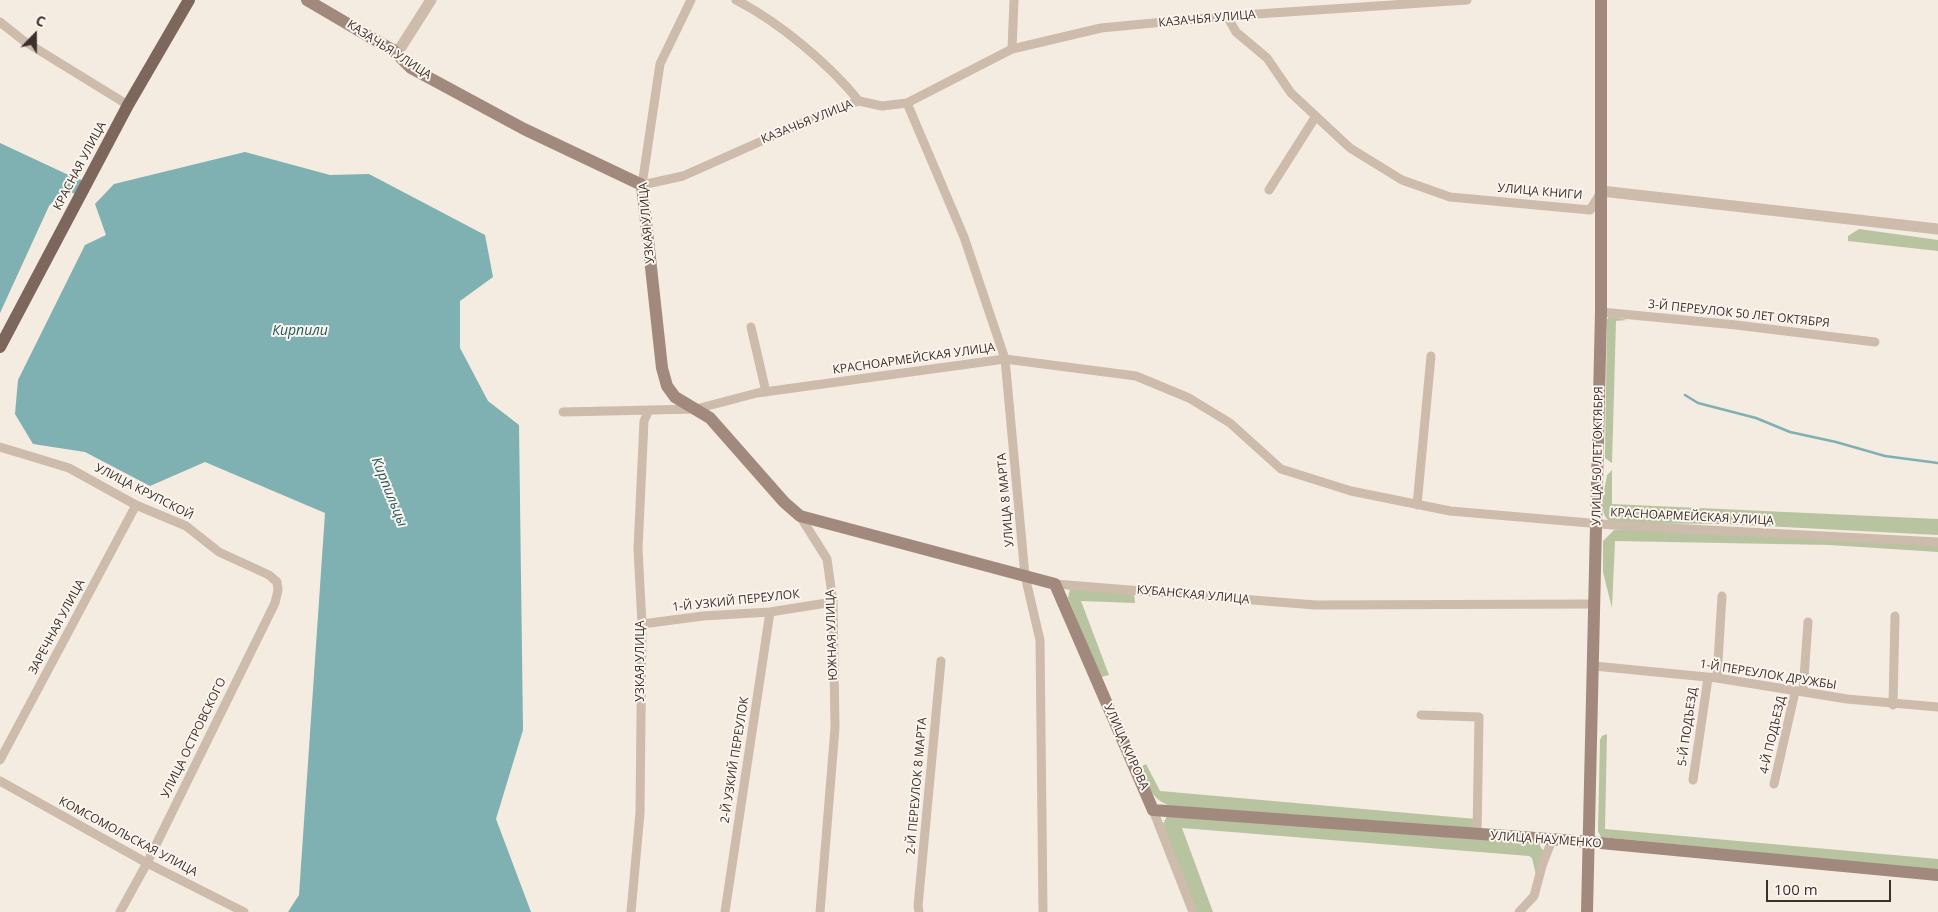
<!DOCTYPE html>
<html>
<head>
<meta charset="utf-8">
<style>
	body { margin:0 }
	#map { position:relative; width:1938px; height:912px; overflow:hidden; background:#f4ebe1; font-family:"Open Sans",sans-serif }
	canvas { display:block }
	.north { position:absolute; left:10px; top:10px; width:50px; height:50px; -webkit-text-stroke:4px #fbf5ee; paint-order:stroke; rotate:22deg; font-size:14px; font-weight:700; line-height:20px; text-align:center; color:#3b302b }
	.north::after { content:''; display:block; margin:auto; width:18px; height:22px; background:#3b302b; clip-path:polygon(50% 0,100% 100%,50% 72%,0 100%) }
	.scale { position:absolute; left:1766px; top:880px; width:125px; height:22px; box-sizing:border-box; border:2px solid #3b302b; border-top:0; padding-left:6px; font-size:15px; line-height:18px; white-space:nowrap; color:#3b302b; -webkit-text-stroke:4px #fbf5ee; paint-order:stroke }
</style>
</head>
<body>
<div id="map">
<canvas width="1938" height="912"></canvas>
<div class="north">С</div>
<div class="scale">100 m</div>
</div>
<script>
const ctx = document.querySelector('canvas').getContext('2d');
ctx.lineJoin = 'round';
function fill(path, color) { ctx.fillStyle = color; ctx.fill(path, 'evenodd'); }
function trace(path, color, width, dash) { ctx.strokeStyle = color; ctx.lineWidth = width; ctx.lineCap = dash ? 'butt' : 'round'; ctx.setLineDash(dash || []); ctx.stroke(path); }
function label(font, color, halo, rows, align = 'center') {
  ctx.font = font + ' "Open Sans",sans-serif'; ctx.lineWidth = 4; ctx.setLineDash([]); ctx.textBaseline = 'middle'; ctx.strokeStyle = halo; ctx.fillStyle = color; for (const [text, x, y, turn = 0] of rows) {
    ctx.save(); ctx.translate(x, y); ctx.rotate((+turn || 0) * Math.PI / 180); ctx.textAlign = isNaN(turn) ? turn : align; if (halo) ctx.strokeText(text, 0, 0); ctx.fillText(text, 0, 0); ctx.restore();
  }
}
fill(new Path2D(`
	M1859 229 1938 240V251L1848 241V236Z
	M1609 316 1627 320 1616 321 1612 463 1605 458V454L1607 320Z
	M1612 470V504L1938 519V535L1726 524 1613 523C1596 517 1605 489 1607 475Z
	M1614 530H1719L1938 543V552L1830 545 1615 541 1612 608 1603 572V541Z
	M1070 589 1134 593 1135 603 1081 601 1109 675 1101 677 1068 598Z
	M1607 734 1605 829 1938 859V870L1601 837 1598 831 1600 740 1602 736Z
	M1146 764 1160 791 1476 819 1475 828 1171 806C1151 800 1148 785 1140 767Z
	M1167 816 1539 844 1544 852 1536 875 1532 858 1529 856 1182 828 1213 912H1195L1163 824Z`), '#b8c4a0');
fill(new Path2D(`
	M0 143 75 178 49 206 0 313Z
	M245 152 330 175 369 174 485 235 493 277 460 301V348L488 401 519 425 523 730 496 819 531 912H288L299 895 325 513 205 462 150 486 85 452 33 444 15 414 18 380 85 245 106 235 95 204 114 184Z`), '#7fb0b2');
trace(new Path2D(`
	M1685 395 1698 403 1756 418 1790 432 1836 442 1885 456 1938 463`), '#7fb0b2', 2.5);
trace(new Path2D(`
	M52 179 79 187`), '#7fb0b2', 15);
trace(new Path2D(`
	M691 0 660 64 642 185 683 176 829 111 859 101 882 106 907 103 1012 49 1101 28 1227 16 1467 0
	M736 0C779 22 828 63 859 101
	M1227 16 1236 32 1267 58 1291 93 1350 148 1402 180 1450 197 1590 210 1600 194
	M0 22 24 41 128 105
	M1012 49 1014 0
	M907 103 964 237 1005 359 1025 576 1040 640 1043 912
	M1269 190 1316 116
	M1601 312 1736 325 1875 342
	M751 327 766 392
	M563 412 696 409 757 393 1005 359 1136 376 1189 398 1230 423 1281 469 1351 491 1450 511 1613 525 1938 542
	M0 447 69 468 136 505 186 526 219 552 269 575 277 582 278 590 275 603 147 863 120 912
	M1417 505 1431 356
	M800 516 827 559 833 602 835 728 820 912
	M1055 584 1315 605 1594 604
	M642 624 703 616 770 612 833 602
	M1594 666 1717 678 1847 699 1938 707
	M1717 678 1722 596
	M1803 692 1808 622
	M1893 705 1895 616
	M1421 715 1479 717 1477 835
	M0 760 136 505
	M1693 780 1708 678
	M0 781 147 863 244 912
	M1774 784 1795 692
	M1153 810 1193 912
	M631 912 640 813 642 624 638 549 644 421 649 410
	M725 912 770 612
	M919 912 918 906 941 661
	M1519 912 1534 896 1542 866 1552 840`), '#cdbbac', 9);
trace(new Path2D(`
	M394 51 401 47 431 0
	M1601 191 1938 229`), '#cdbbac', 11);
trace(new Path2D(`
	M307 0 394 51 411 68 524 129 642 185 662 368 667 386 675 397 710 418 784 502 800 516 1055 584 1153 810 1590 842 1938 875
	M1587 912 1601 312V0`), '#a18a7d', 12);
trace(new Path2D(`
	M0 347 128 105 189 0`), '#7d675c', 12);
label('12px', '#3b302b', '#fbf5ee', [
	["КАЗАЧЬЯ УЛИЦА",1207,19,-5],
	["КАЗАЧЬЯ УЛИЦА",389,50,33],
	["КАЗАЧЬЯ УЛИЦА",807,122,-22],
	["КРАСНАЯ УЛИЦА",80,166,-62],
	["УЛИЦА КНИГИ",1540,192,5],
	["УЗКАЯ УЛИЦА",647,223,-95],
	["3-Й ПЕРЕУЛОК 50 ЛЕТ ОКТЯБРЯ",1739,314,6],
	["КРАСНОАРМЕЙСКАЯ УЛИЦА",914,359,-8],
	["УЛИЦА 50 ЛЕТ ОКТЯБРЯ",1598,456,-89],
	["УЛИЦА КРУПСКОЙ",144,492,27],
	["УЛИЦА 8 МАРТА",1006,500,-95],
	["КРАСНОАРМЕЙСКАЯ УЛИЦА",1692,517,3],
	["КУБАНСКАЯ УЛИЦА",1193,595,5],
	["1-Й УЗКИЙ ПЕРЕУЛОК",736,601,-6],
	["ЗАРЕЧНАЯ УЛИЦА",57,627,-62],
	["ЮЖНАЯ УЛИЦА",832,635,-92],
	["УЗКАЯ УЛИЦА",641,661,-90],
	["1-Й ПЕРЕУЛОК ДРУЖБЫ",1768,675,9],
	["5-Й ПОДЪЕЗД",1688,727,-82],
	["4-Й ПОДЪЕЗД",1773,735,-77],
	["УЛИЦА ОСТРОВСКОГО",194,738,-64],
	["УЛИЦА КИРОВА",1126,747,66],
	["2-Й УЗКИЙ ПЕРЕУЛОК",735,760,-81],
	["2-Й ПЕРЕУЛОК 8 МАРТА",917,786,-85],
	["КОМСОМОЛЬСКАЯ УЛИЦА",128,837,28],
	["УЛИЦА НАУМЕНКО",1546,840,4]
]);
label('italic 14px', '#1f5a5e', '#fbf5ee', [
	["Кирпили",300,331],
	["Кирпильцы",389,492,68]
]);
</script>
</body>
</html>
